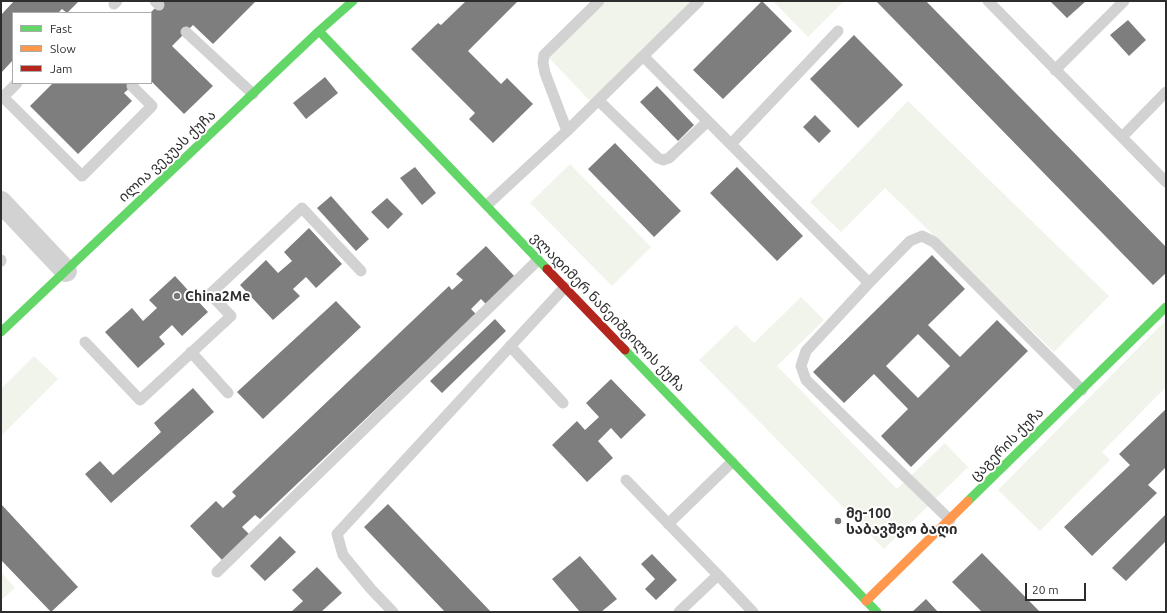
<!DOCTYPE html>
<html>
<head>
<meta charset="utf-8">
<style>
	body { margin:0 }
	#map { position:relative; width:1167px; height:613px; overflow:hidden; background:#fff; font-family:Ubuntu,sans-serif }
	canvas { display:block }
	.frame { position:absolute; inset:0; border:2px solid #2d2d2d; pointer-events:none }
	.legend { position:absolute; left:12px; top:12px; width:140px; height:72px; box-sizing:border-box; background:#fff; border:1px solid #ababab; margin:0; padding:5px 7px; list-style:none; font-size:12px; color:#2d2d2d }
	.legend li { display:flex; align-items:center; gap:8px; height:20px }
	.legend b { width:20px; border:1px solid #ababab }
	.scale { position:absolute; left:1025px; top:583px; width:61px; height:18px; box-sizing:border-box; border:2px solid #2d2d2d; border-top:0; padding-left:5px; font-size:12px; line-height:14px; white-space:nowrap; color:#2d2d2d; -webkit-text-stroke:3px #fff; paint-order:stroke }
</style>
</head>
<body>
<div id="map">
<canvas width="1167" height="613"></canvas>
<div class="frame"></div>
<ul class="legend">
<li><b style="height:5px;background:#63d668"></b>Fast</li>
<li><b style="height:5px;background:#ff974d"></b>Slow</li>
<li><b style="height:5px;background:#b3261e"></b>Jam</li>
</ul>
<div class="scale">20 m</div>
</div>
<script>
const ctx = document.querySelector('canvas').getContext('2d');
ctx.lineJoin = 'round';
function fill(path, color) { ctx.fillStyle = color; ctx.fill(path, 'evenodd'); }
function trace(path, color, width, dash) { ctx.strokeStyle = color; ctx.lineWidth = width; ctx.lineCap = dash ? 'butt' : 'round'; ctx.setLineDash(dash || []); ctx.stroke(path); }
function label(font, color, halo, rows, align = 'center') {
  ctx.font = font + ' Ubuntu,"Noto Sans Georgian",sans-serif'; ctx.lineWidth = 4; ctx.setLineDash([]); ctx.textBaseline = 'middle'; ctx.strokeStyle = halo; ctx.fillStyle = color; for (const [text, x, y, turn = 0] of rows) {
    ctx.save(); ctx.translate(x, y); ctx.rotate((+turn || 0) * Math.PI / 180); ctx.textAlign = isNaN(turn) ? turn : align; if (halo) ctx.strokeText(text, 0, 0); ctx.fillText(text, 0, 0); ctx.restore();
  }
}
fill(new Path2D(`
	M606 1H695L590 101 548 57Z
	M773 1H844L808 37Z
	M908 101 1109 296 1054 352 885 188 841 232 810 202Z
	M570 164 651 247 612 286 530 203Z
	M801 297 824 320 777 366 897 489 945 443 968 467 884 549 699 360 736 325 754 343Z
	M1166 320V387L1102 452 1110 460 1040 531 998 490Z
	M34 356 58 379 1 436V389Z
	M1 572 15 588 1 600Z`), '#f1f4eb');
fill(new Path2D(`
	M14 1H79L67 13 62 9 58 13H13V60L1 73V15Z
	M163 1H256L213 44 193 25 172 46 213 86 184 114 151 81V12Z
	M466 1H518L468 51 501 84 507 78 533 104 493 143 469 119 475 113 411 49 438 23 441 25Z
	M762 1 792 31 723 99 693 70Z
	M876 1H926L1166 247V273L1153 285Z
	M1050 1H1086L1067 18Z
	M1128 20 1146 40 1129 56 1110 35Z
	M854 35 903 85 858 128 810 79Z
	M325 77 338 93 306 119 293 103Z
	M53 83H135L124 93 132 101 78 154 30 106Z
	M657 86 694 125 678 141 640 102Z
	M815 115 831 131 819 143 803 127Z
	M615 143 681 211 654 237 588 169Z
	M415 167 436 193 422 205 400 178Z
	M737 167 803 236 777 261 710 193Z
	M331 196 369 239 356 251 317 208Z
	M387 198 403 214 388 229 371 212Z
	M309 228 342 264 316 288 306 277 293 289 300 296 273 320 240 285 266 260 278 273 292 261 284 252Z
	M486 246 517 279 488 306 481 299 471 309 476 314 260 519 255 515 242 527 249 534 222 560 190 526 216 501 223 508 236 496 232 492 449 286 452 290 463 280 456 274Z
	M932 255 965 289 928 325 960 357 997 320 1028 351 911 467 881 436 908 409 874 374 844 403 813 372ZM918 334 950 366 918 398 886 366Z
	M175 276 208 312 182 336 172 325 159 337 165 344 138 368 105 332 132 308 143 321 157 308 149 300Z
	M336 301 361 327 263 419 237 392Z
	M495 319 506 331 442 393 430 381Z
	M611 379 646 415 621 439 611 428 598 441 613 458 587 482 552 445 577 421 585 430 599 417 586 403Z
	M193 388 214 412 111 503 85 474 100 461 113 475 161 432 154 423Z
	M1166 409V467L1148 485 1157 493 1092 556 1064 527 1130 465 1119 454Z
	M1 504 78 587 51 612 1 560Z
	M388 504 491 612H445L364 527Z
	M1166 514V541L1126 581 1112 568Z
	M280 536 296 552 265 581 250 566Z
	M982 553 1040 612H982L952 582Z
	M652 554 677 580 656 600 645 589 655 579 641 564Z
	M580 556 617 599 601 612H580L552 579Z
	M317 567 342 593 321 612H291L303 601 292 590Z
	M926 599 938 612H912Z`), '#7e7e7e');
trace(new Path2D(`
	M155 1 159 5
	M988 1 1166 182
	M114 4 117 1
	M186 32 253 94
	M643 56 869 283 910 241 922 236 934 242 1082 390
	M1055 70 1124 1
	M17 83 3 97 82 176 152 106 132 86
	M598 100 658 158 663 160 669 158 708 121
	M567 131 545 73 543 63 544 55 599 1
	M1122 137 1166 92
	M731 144 838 31
	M487 205 567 131 699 1
	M1 261V260
	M869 283 806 351 801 366 806 380 950 520
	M85 342 140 400 231 316 210 294 302 208 361 271
	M510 346 563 403
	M191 352 228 393
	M626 480 718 575 679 612
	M668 524 732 462
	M217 572 538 260
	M718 575 753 612
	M393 612 371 589 343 555 337 534 565 287`), '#d2d2d2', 11);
trace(new Path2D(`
	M1 202 66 271`), '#d2d2d2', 22);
trace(new Path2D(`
	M319 31 547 269
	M1 332 319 31 353 1
	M625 350 877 612
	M968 501 1166 307`), '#63d668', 9);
trace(new Path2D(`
	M866 601 968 501`), '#ff974d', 9);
trace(new Path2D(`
	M547 269 625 350`), '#b3261e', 9);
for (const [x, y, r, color] of [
	[177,296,4,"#767676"],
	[838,521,4,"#767676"]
]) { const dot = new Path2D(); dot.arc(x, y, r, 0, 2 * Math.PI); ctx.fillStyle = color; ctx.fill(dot); trace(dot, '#fff', 1.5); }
label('14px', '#2d2d2d', '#fff', [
	["ილია ვეკუას ქუჩა",167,156,-43],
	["ვლადიმერ ნანეიშვილის ქუჩა",608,312,46],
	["ცაგერის ქუჩა",1007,444,-45]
]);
label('bold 14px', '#2d2d2d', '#fff', [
	["China2Me",185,296],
	["მე-100",846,513],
	["საბავშვო ბაღი",846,529]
], 'left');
</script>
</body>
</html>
